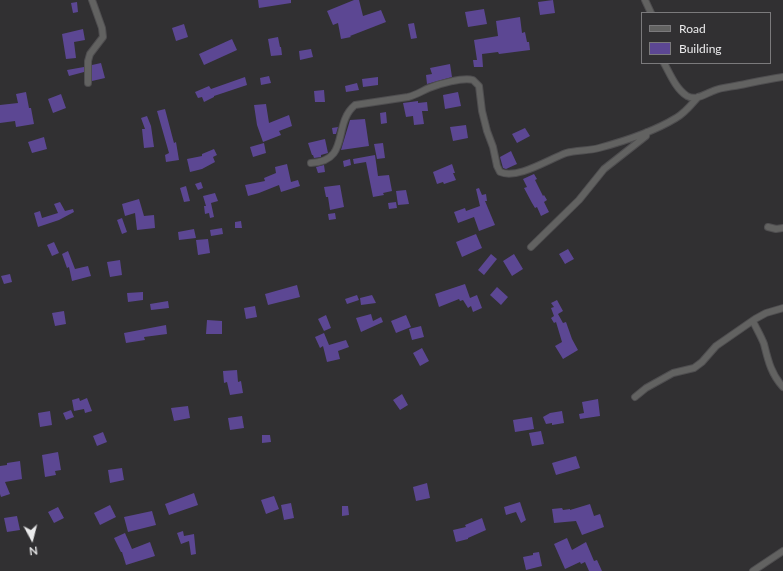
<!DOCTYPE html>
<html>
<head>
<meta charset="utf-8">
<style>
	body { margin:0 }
	#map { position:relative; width:783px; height:571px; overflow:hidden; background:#313032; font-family:Lato,sans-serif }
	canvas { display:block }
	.legend { position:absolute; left:641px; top:12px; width:130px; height:52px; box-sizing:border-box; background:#313032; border:1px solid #7b7a7c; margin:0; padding:5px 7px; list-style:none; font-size:12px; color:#eaeaeb }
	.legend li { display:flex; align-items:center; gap:8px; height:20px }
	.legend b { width:20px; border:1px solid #7b7a7c }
	.north { position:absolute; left:12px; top:519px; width:40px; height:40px; -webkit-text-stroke:3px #313032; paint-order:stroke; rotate:173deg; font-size:11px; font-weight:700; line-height:16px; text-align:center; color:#eaeaeb }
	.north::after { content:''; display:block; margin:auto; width:14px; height:18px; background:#eaeaeb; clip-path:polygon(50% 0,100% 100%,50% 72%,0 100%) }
</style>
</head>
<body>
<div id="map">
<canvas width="783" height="571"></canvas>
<ul class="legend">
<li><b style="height:5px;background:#626261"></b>Road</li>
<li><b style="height:11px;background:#5c4793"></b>Building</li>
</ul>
<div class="north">N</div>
</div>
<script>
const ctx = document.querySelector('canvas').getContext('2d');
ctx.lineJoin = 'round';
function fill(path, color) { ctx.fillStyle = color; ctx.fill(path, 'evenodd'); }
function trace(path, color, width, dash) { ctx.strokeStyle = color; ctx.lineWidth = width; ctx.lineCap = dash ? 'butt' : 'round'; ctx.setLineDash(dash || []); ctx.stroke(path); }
fill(new Path2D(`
	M258 0H291V3L259 8Z
	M354 0H359L363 16 381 10 386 22 350 36 351 37 341 39 338 23 333 25 327 11Z
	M553 0 555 13 540 15 538 2Z
	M77 2 78 12 73 13 71 3Z
	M484 9 487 24 468 27 465 12Z
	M520 17 522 33 525 32 527 42H529L530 50 499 54 498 52 482 54 483 67H474L473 60H477L474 40 498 36 496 21Z
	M414 23 417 38 411 39 408 24Z
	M184 24 188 37 176 41 172 28Z
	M83 29 85 40 74 42 76 58 66 59 62 34Z
	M278 37 280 47H281L282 55 271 56 268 39Z
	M232 39 237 50 204 65 199 54Z
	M311 49 313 57 300 60 299 51Z
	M101 63 105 78 92 81V65Z
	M450 64 452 77 427 84 426 75 432 74 430 68Z
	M84 67V72L69 76 67 70Z
	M269 76 271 83 261 85 260 78Z
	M245 77 247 85 214 96V97L204 102 202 97 198 98 195 92 209 86 211 89Z
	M378 77V85L363 87 362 79Z
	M357 83 359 90 346 92 345 86Z
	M324 90 325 102H315L314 91Z
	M26 92 29 108H31L34 124 16 127 15 121 0 123V105L18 103 16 94Z
	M458 92 461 106 445 109 443 95Z
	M61 94 66 108 53 113 48 99Z
	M418 101V103L427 102 428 111H422L424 124 414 125 413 116 406 117 403 103Z
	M266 104 269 123 289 115 292 126 279 131 281 135 263 142 257 125 254 105Z
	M165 109 174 143 176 142 179 160 166 162 165 155 169 153 157 111Z
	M386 112 387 123 381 124 380 113Z
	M147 116 151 126 154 147 144 148 142 129H145L141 118Z
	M365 119 369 146 341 150 350 120Z
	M466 125 468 138 453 141 450 127Z
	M338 127 336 134H333L332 128Z
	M525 128 530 136 517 143 512 134Z
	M44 137 47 149 32 153 28 142Z
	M325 139 328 153 321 155V157L314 158 313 155H312L308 143Z
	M264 143 266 153 253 157 250 147Z
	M383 143 385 158 377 159 374 144Z
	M214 149 217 155 213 157 215 162 202 169 190 172 187 159 202 156V154Z
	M511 151 517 164 506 169 503 168 500 157Z
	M375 155 378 176 389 175 392 191 383 193 384 195 373 197 366 162 354 164 353 159Z
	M350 159 351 165 344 167 343 161Z
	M287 164 291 182 298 180 300 186 281 192 279 185 259 193 248 196 245 185 265 181 264 178 276 173 275 167Z
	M452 164 455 173H453L456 180 444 184 443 182 437 184 433 172Z
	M324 165 325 172 318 173 316 167Z
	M534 174 537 179 535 180 543 196 544 195 547 200 544 202 549 212 541 216 537 207 535 208 532 203 524 188 527 187 523 179Z
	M201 182 203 188 198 190 195 184Z
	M340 185 344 207 330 210 328 197H326L324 187Z
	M186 186 190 201 184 202 180 188Z
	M479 188 482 195 486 194 487 201H485L495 225 479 231 474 217 458 223 454 212 465 208 466 211 480 206 476 189Z
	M406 190 409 204 398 205 396 191Z
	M215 193 218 201 211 203 214 217 210 218 209 213 205 214 204 206H206L203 196Z
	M139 199 144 216 154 215 155 228 137 230 135 213 125 216 122 204Z
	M60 202 65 211 73 209 74 212 59 220 38 227 34 213 40 211 42 218 58 213 54 204Z
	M396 202 397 208 389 209 388 203Z
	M335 213 336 219 329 220 328 214Z
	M122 218 127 232 122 234 117 220Z
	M241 221 242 228H235V222Z
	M222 228 223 234 211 236 210 230Z
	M194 229 196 238 179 240 178 232Z
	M476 234 482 248 462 257 456 242Z
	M208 239 210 253 198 255 196 240Z
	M54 242 59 253 52 256 47 245Z
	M568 249 574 259 565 264 559 254Z
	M68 251 75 269 88 266 91 276 72 281 69 267 67 268 62 254Z
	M491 254 497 259 484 275 478 270Z
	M514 254 523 269 512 276 503 261Z
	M120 260 122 275 110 277 107 262Z
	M10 274 12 282 4 284 1 276Z
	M465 284 470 298 477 295 482 308 473 312 471 306 468 308 463 300 460 301 459 299 439 307 435 294Z
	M297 285 300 297 268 305 265 294Z
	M497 287 508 297 501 305 490 295Z
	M143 292V300L128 302 127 293Z
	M357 295 359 300 347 304 345 299Z
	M372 295 376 303 361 305 360 298Z
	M557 300 563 311 558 314 563 323 566 322 572 339 578 350 563 359 555 346 562 342 556 322 554 323 551 318 554 316 551 308 554 307 551 303Z
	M168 301 169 308 151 310 150 304Z
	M255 306 257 317 246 319 244 308Z
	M64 311 66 324 55 326 52 313Z
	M371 314 373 321 381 317 383 322 361 332 356 318Z
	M326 315 331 328 324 331 318 319Z
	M406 315 411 327 396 333 391 321Z
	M207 320 222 321V334H206Z
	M166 325 167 334 144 337 145 340 126 343 124 333Z
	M421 326 424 337 412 340 409 329Z
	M324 333 329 345 346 340 349 347 338 351 340 359 327 362 323 346 320 348 315 337Z
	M422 348 429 361 420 366 413 353Z
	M237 370 238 382 241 381 243 393 230 395 227 382 224 383 223 371Z
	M402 394 408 405 400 410 393 400Z
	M79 398 80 401 87 398 92 411 85 413 84 409 74 411 72 400Z
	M598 399 600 416 580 419 579 414 584 413 582 402Z
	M188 406 190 418 174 421 171 408Z
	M71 410 74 417 66 420 63 413Z
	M50 411 52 425 40 427 38 413Z
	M562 411 564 423 552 425V423L546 424 543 417 550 413Z
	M242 416 244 428 230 430 228 418Z
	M532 417 534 429 515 432 513 420Z
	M541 431 544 444 532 446 529 433Z
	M103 432 107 442 97 446 93 436Z
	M262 435H270L271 442 262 443Z
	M58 452 61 470 55 471 56 475 45 477 42 455Z
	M576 456 580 468 556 475 552 463Z
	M20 461 22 479 5 482 10 494 1 497 0 494V466L7 465V463Z
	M122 468 124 480 110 483 108 470Z
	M427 483 430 498 416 501 413 487Z
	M194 493 198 505 169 515 165 504Z
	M274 496 279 509 266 514 261 500Z
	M520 502 526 520 521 523 516 512 506 515 504 507Z
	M291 503 294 518 284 520 281 505Z
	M590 504 594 516 600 514 604 527 582 535 576 521 554 523 552 509 562 508 563 510 570 509V510Z
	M110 505 116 517 100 525 94 513Z
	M342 506H348L349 515 342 516Z
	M58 507 64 518 54 523 48 512Z
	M152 511 156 525 128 532 124 517Z
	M17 516 20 530 7 532 4 518Z
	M482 518 486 530 468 538V539L456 542 453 530 466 527 465 525Z
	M183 531 184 536 194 534 196 554 191 555 189 541 181 544 177 533Z
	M125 533 132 549 150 542 155 556 126 565 122 552H121L114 538Z
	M567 538 572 550 586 542 594 561 597 560 602 571H589L585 562 581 564 580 562 565 569 554 544Z
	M539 552 542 566 526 570 523 557 533 555V553Z`), '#5c4793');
const minor = new Path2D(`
	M645 0 651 13
	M664 63C670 74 676 89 687 96 696 101 705 94 713 91 722 87 732 87 740 85 755 82 769 79 783 77
	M88 83V61L90 54 103 37 102 28 92 0
	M311 163C351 161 332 124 355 105L408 97C416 95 422 91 429 88 439 84 463 77 473 80L479 86 482 111 487 131 493 147 497 166 500 172C517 180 549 159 566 153 577 150 588 151 599 148 625 141 653 132 676 118 685 113 691 105 698 97
	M768 227 776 229 783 228
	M531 247 579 200 604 169 646 136 647 132
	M753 321C756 328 761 336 764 344 768 360 771 374 783 387
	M635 397 646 388 673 373 694 368 702 362 716 346 755 319 766 313 783 308
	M753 571 783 551`);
trace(minor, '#4f4e50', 8);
trace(minor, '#626261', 6);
</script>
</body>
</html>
